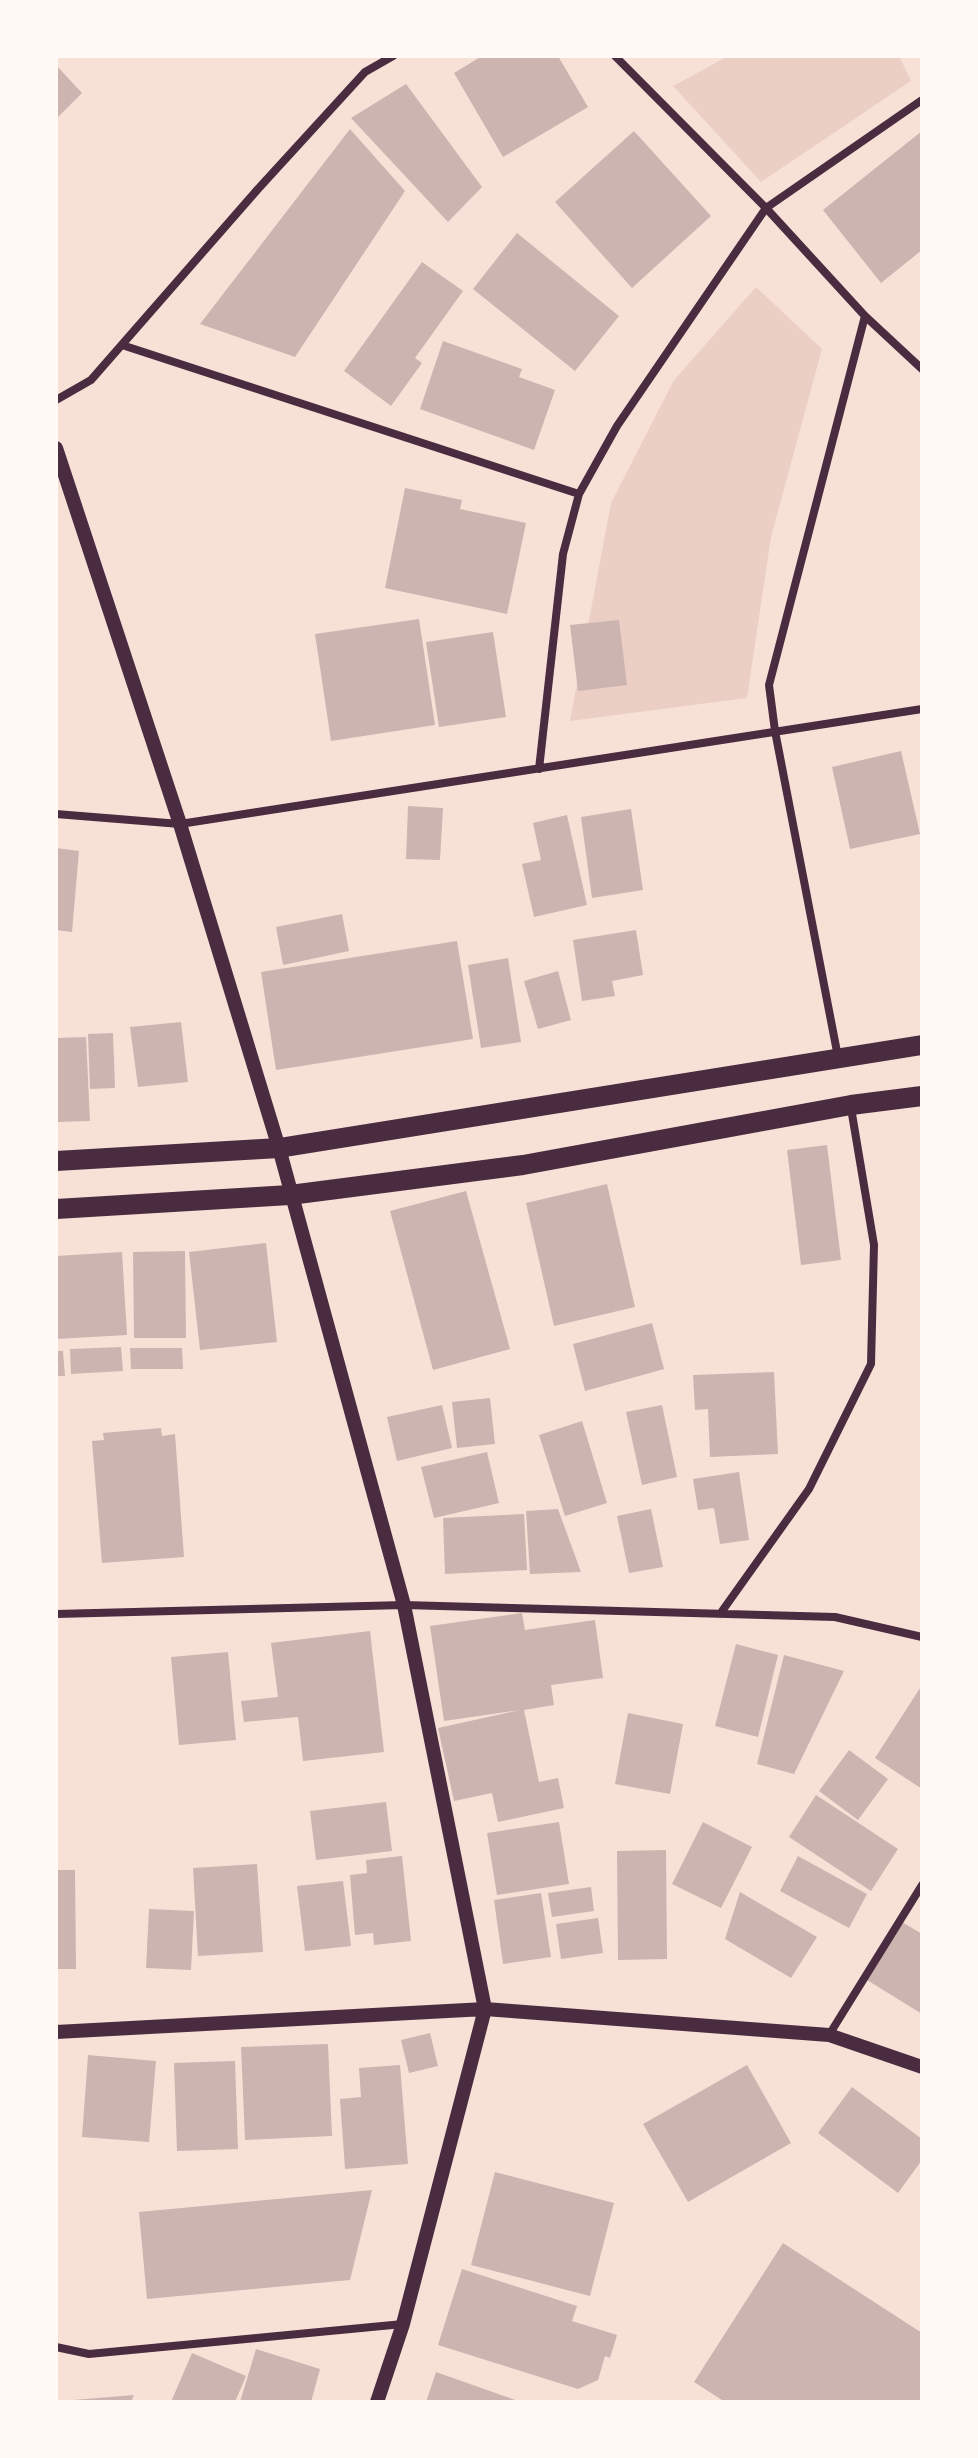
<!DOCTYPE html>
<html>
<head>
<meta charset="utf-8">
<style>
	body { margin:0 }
	#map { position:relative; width:978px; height:2458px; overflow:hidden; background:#f7e1d7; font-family:"Fira Sans Condensed",sans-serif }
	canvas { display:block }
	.frame { position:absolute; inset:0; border:58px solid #fffaf5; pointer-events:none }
</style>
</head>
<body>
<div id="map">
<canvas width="978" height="2458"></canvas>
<div class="frame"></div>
</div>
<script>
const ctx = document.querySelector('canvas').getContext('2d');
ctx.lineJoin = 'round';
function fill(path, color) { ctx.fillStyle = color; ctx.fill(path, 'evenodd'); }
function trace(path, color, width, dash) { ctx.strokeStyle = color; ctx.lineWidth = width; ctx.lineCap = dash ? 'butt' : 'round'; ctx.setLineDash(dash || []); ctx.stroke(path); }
fill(new Path2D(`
	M728 56H899L911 81 761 182 673 86Z
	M756 287 822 349 771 537 747 698 570 721 611 503 674 380Z`), '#ebcfc5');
fill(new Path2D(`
	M482 56H558L588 107 503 157 454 73Z
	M56 65 82 93 56 119Z
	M406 84 482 187 448 222 351 118Z
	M350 129 405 191 295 357 200 324Z
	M634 131 711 216 632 288 555 202Z
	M922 131V250L881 283 823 210Z
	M517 233 619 316 575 371 473 289Z
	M422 262 463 291 415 358 422 363 391 406 344 371Z
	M443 341 522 369 519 377 555 390 534 450 420 409Z
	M405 488 462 500 460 509 526 523 507 614 385 588Z
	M419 619 435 725 331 741 315 634Z
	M619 620 627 685 578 691 570 625Z
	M493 632 506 717 439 727 426 642Z
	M901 751 920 834 850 849 832 767Z
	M408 806 443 808 440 860 406 859Z
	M631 809 643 890 592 898 581 817Z
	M567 815 587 905 534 917 522 864 541 860 533 823Z
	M56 848 79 851 72 932 56 930Z
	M342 914 349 951 283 965 276 927Z
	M636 930 643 975 612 981 615 996 582 1001 573 940Z
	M457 941 473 1039 276 1070 261 972Z
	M508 958 521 1042 481 1048 468 965Z
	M558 971 571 1020 538 1029 524 981Z
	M181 1022 188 1082 138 1087 130 1027Z
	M113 1033 115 1088 90 1089 88 1034Z
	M86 1037 90 1121 56 1122V1038Z
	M827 1145 841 1260 801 1265 787 1150Z
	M607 1184 635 1307 554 1326 526 1203Z
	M466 1191 510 1349 433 1370 390 1211Z
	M266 1243 277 1342 200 1350 189 1252Z
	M185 1251 186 1338H134L133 1252Z
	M122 1252 127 1335 56 1339V1256Z
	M652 1323 664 1369 585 1391 573 1344Z
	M121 1347 123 1371 71 1374 70 1349Z
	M130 1348H182L183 1369H131Z
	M56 1351H63L65 1376H56Z
	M774 1372 778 1454 710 1457 708 1409 695 1410 693 1375Z
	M490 1398 495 1444 457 1448 452 1402Z
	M442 1405 452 1448 397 1461 387 1417Z
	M662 1405 677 1477 642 1485 626 1412Z
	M582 1421 607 1503 565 1516 539 1435Z
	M161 1428 162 1436 175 1434 184 1557 102 1563 92 1441 104 1440 103 1433Z
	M487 1452 499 1503 434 1518 421 1467Z
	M739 1472 749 1540 720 1544 714 1508 698 1510 693 1479Z
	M558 1509 581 1572 530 1574 526 1511Z
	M651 1509 663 1567 629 1573 617 1516Z
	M524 1514 527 1570 445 1574 443 1518Z
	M522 1613 525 1630 595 1620 603 1678 551 1685 554 1705 524 1710 539 1782 558 1778 564 1808 498 1822 492 1793 454 1801 438 1728 520 1710 444 1721 430 1626Z
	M370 1631 384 1752 303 1761 298 1717 244 1722 241 1701 278 1697 271 1643Z
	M736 1644 778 1655 758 1737 715 1726Z
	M228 1652 236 1740 179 1745 171 1657Z
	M784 1655 844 1671 794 1774 757 1764Z
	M922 1685V1789L875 1758Z
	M628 1713 683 1724 670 1794 615 1784Z
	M849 1750 888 1779 858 1820 819 1791Z
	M816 1795 898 1849 871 1891 789 1837Z
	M386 1802 392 1851 316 1860 310 1811Z
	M559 1822 569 1884 497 1895 487 1833Z
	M703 1822 752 1847 721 1908 672 1884Z
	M666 1850 667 1959 618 1960 617 1851Z
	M402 1856 411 1941 374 1945 373 1933 355 1935 350 1875 367 1873 366 1860Z
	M798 1856 867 1894 849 1928 780 1891Z
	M257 1864 263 1952 198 1956 193 1868Z
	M56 1870H75L76 1969H56Z
	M343 1881 351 1946 305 1951 297 1886Z
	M591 1887 594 1911 552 1917 548 1893Z
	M740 1892 817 1937 791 1978 725 1939Z
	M541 1893 551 1957 503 1964 494 1900Z
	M149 1909 194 1911 191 1970 146 1968Z
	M598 1918 603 1953 561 1959 556 1924Z
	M902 1922 922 1934V2014L867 1980Z
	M430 2033 438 2066 409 2073 401 2040Z
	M328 2044 332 2136 245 2140 241 2047Z
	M88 2055 156 2061 149 2142 82 2137Z
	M235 2061 238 2149 177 2151 174 2063Z
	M400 2065 408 2164 345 2169 340 2099 361 2097 359 2068Z
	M747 2065 791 2143 688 2202 643 2124Z
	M852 2087 922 2139V2160L898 2193 818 2133Z
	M495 2172 614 2203 590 2296 471 2265Z
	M372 2190 350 2280 147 2299 139 2212Z
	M783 2243 922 2333V2402H725L694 2382Z
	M462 2269 577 2306 572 2321 617 2335 610 2358 605 2356 598 2380 578 2389 438 2345Z
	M256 2349 320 2369 311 2402H240Z
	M192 2353 246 2376 235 2402H171Z
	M436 2372 521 2402H426Z
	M134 2395 131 2402H73V2400Z`), '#ccb4b1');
trace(new Path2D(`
	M615 56 766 208 865 316 922 369
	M125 346 579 494
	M56 400 91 380 258 189 365 72 393 56
	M539 769 563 554 579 494 617 426 766 208 922 100
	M56 814 180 824 922 709
	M838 1057 775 731 769 685 865 316
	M56 1614 404 1605 835 1617 922 1637
	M720 1614 809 1489 871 1364 874 1245 851 1108
	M829 2035 922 1885
	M56 2347 89 2354 403 2324`), '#4a2c40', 8);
trace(new Path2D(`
	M56 448 180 824 279 1148 404 1605 485 2009 403 2324 377 2402
	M56 2032 485 2009 829 2035 922 2067`), '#4a2c40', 14);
trace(new Path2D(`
	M56 1161 279 1148 922 1045
	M56 1209 290 1195 523 1165 851 1105 922 1096`), '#4a2c40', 20);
</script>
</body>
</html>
